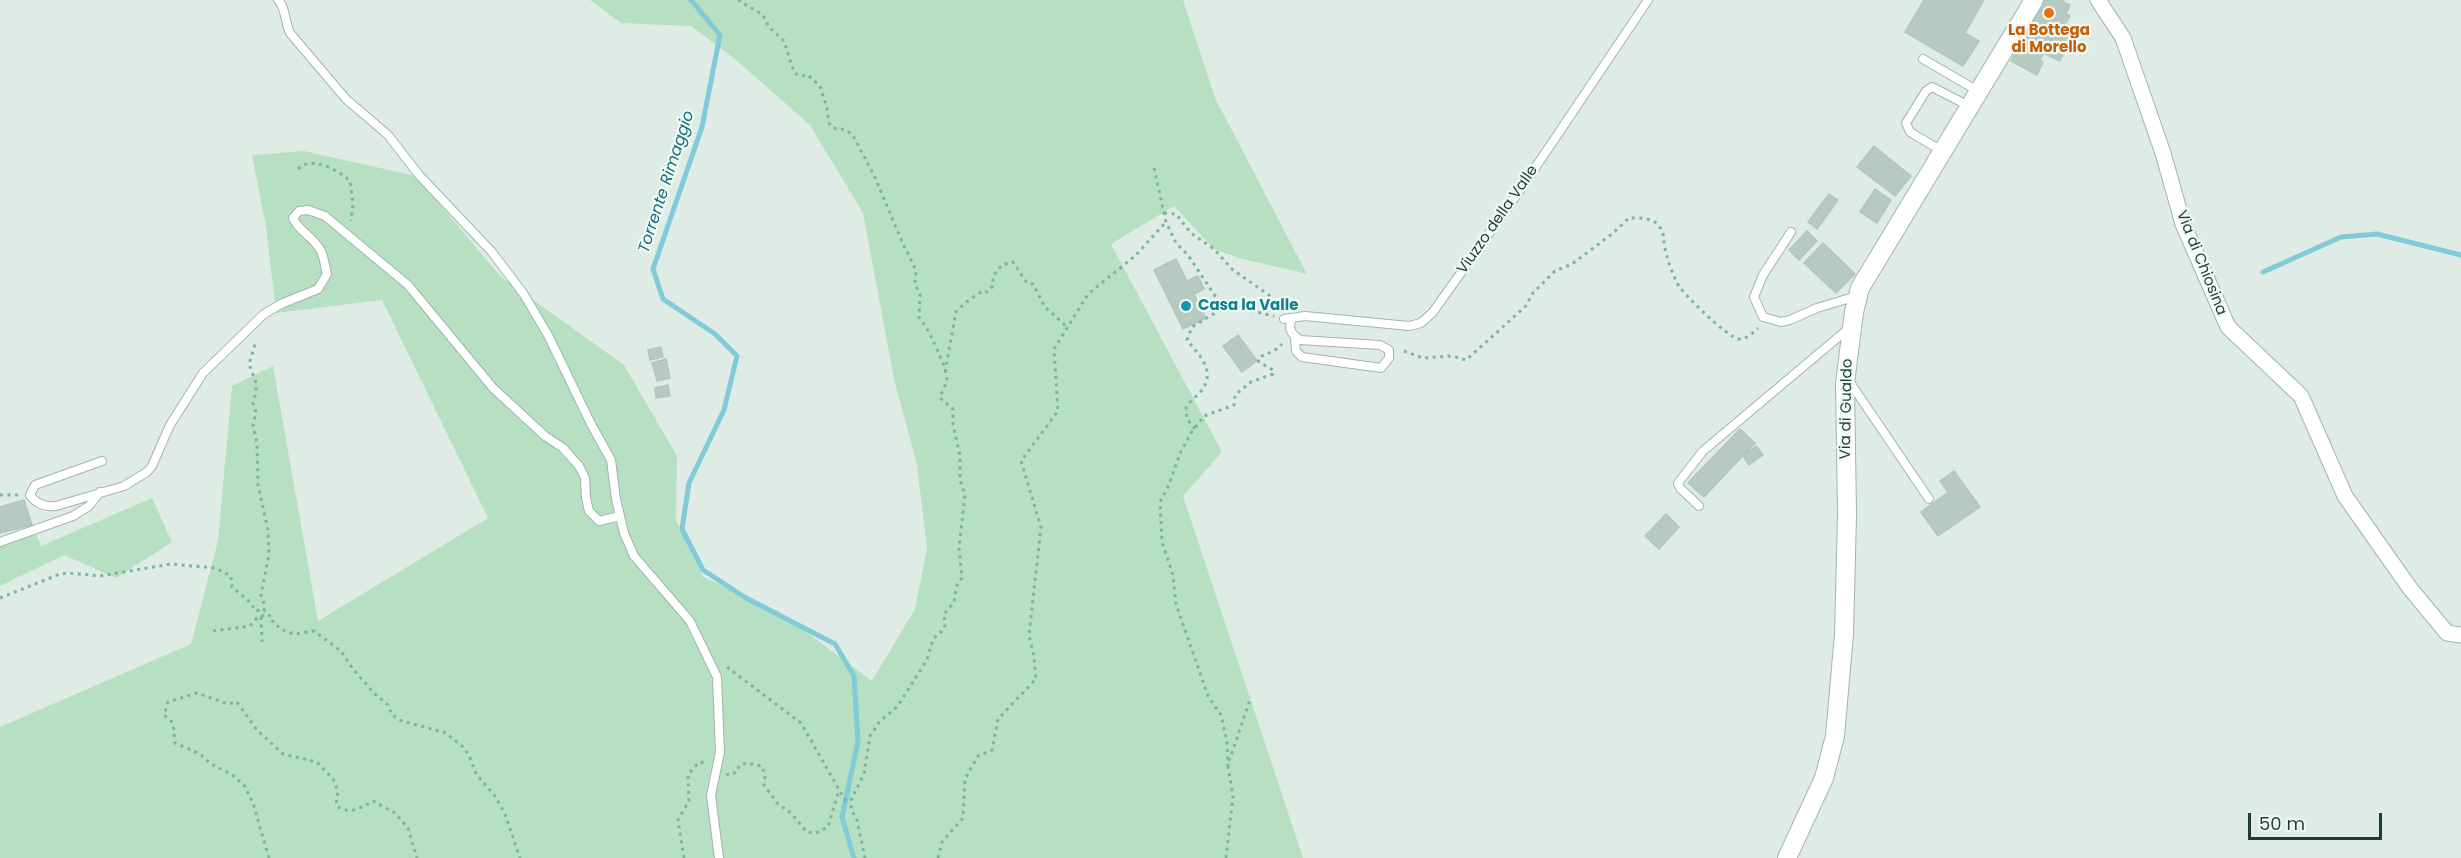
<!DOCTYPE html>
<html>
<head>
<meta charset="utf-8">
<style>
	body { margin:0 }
	#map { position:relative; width:2461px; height:858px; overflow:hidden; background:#dfece6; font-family:Poppins,sans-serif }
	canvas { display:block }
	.scale { position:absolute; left:2248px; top:813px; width:134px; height:27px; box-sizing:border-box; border:3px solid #1e3e35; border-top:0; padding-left:8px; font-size:18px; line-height:21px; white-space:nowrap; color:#1e3e35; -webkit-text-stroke:4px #f0f9f4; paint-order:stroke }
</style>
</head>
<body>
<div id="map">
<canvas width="2461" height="858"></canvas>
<div class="scale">50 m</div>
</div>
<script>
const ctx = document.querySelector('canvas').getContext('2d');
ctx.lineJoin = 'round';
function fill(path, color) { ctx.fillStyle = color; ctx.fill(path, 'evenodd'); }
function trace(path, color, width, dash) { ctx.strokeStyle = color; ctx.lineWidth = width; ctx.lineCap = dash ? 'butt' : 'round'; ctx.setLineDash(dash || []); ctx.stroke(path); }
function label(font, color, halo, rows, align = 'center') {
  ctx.font = font + ' Poppins,sans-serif'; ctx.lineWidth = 4.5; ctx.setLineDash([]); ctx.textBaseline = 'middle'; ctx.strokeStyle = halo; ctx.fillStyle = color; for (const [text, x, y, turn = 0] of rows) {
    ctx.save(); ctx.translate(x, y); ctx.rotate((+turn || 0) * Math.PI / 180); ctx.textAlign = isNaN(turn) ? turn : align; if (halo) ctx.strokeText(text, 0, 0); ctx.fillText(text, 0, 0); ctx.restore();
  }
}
fill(new Path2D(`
	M590 0H1183L1215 98 1307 274 1239 258 1214 249 1174 206 1111 244 1222 452 1183 496 1303 858H0V727L191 644 218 541 232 386 273 366 318 621 488 518 382 300 276 313 266 227 252 155 304 151 416 176 501 277 624 365 677 456 676 520 703 577 778 611 872 681 915 609 927 548 917 465 894 379 863 213 810 125 736 60 691 26 621 23Z
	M152 498 172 542 116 578 64 555 0 586V540L32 525 41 546Z`), '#b6e0c1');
trace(new Path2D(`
	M691 0 720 35 702 127 653 269 663 299 715 334 737 356 724 410 689 483 682 529 703 570 746 598 835 644 854 676 858 742 842 817 854 858
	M2263 272 2341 237 2377 234 2461 255`), '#81cbd8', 5);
const building = new Path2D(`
	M1924 0H1984L1965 33 1979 41 1963 66 1905 32Z
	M2043 0H2064L2063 2 2070 5 2066 14 2070 16 2064 27 2058 24 2040 60 2043 62 2037 75 2011 61Z
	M2058 24 2075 32 2060 61 2043 53Z
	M1874 146 1911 176 1895 196 1857 167Z
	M1875 189 1891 200 1877 223 1860 212Z
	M1829 194 1838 200 1817 229 1808 222Z
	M1807 231 1817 241 1799 260 1789 250Z
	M1823 243 1855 274 1836 293 1804 263Z
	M1176 259 1187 281 1198 276 1204 289 1194 294 1206 318 1183 329 1154 270Z
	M1238 335 1257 361 1242 372 1223 346Z
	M661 347 663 357 650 360 648 350Z
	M666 359 670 378 657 381 652 363Z
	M668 385 670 396 656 398 655 388Z
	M1740 429 1755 443 1704 497 1688 483Z
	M1756 446 1763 455 1749 465 1743 456Z
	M1954 471 1980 507 1938 536 1921 512 1948 492 1940 481Z
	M24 500 32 525 0 533V507Z
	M1666 514 1679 527 1659 549 1645 536Z`);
fill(building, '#b7cac2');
trace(building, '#b1c7be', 1.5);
const service = new Path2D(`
	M278 0C286 8 285 23 290 33L346 99 388 135 419 175 491 251 523 293 548 335 591 424 611 460 616 499 624 533 634 556 690 621 717 677 720 752 711 795 719 858
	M1923 59 1978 91
	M1942 151 1910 132 1906 123 1926 91 1932 87 1969 106
	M1791 232 1763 275 1754 297 1763 317 1781 322 1790 320 1817 308 1857 296
	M1292 318C1288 329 1290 333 1300 340L1380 345 1389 350V358L1381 368 1302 357 1296 351 1295 337
	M1284 319 1305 316 1409 326 1421 323 1433 312 1525 183 1648 0
	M1849 381 1929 499
	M102 461 35 485 30 495C36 504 45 507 56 506L124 486 147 472 152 466 170 425 203 373 264 314 281 304 318 289 327 274C325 267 324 257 321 251 314 237 298 231 293 218L299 211 308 210 325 216 408 285 493 388 545 436 563 448 579 466 585 478 586 498 589 511 599 521 620 516
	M1699 506 1680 488 1678 483 1703 451 1848 329
	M0 542 73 516 89 506 100 492`);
const minor = new Path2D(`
	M2098 0 2123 38 2163 153 2183 224 2228 327 2301 396 2345 496 2409 587 2447 633 2461 635`);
const tertiary = new Path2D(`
	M1787 858 1824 778 1835 736 1844 634 1847 514 1845 383 1854 312 1860 288 2034 0`);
trace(service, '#a1b4ad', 10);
trace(minor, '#a1b4ad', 17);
trace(tertiary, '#a1b4ad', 20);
trace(new Path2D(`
	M738 0 763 15 769 27 784 41 794 72 799 76 808 75 820 86 827 108 829 123 833 128 842 129 852 134 874 175 903 244 916 270 915 284 920 295 919 317C927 325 947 368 947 379 946 385 942 392 940 398L953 409V425L960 456V480L965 495 959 547 962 578 957 585 954 602 944 614 945 628 933 639 927 660 897 707 880 721 870 736 864 774 851 800V809L857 820 865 858
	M1154 168 1166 222 1176 243 1188 255 1223 308 1236 307 1274 316
	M298 169C312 155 338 170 350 181L353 203 351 221
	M1164 213 1176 214 1191 233 1214 249 1233 270 1269 295 1278 310
	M1404 351 1423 358 1452 356 1466 360 1525 307 1533 293 1555 271 1572 264 1612 234 1629 218C1639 218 1652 217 1659 226 1665 233 1663 240 1665 248 1667 259 1672 272 1677 283 1682 293 1728 338 1739 339 1747 339 1753 333 1758 328
	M945 372 956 312C962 305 975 295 983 291L987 292 993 286V276L1002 265 1013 262 1027 283 1033 284 1045 307 1067 327
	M1195 429 1187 419 1186 408C1190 401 1197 396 1202 390 1216 370 1199 355 1187 340L1192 327 1223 308
	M0 495H19
	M0 598 60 574 69 573 100 576 171 564 215 568 231 576 232 587 252 604 254 610 264 611 265 606 261 595 269 554 268 530 258 485 257 444 253 425 256 412 253 403 256 392V383L249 364 256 341
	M261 617 262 642
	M213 631 250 626 257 618 267 614 272 617 273 623C292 637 293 634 314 631L341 651 353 669 375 694 388 705 392 715 402 721 446 733 463 747 469 755 476 774 495 796 505 814 520 858
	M727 667 801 723 845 800H851
	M1229 761 1251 697
	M1228 767 1227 742 1221 715 1208 696 1176 604 1173 575 1162 542 1160 502 1168 487 1181 451 1191 433 1204 416 1234 405 1235 395 1251 382 1273 374V370L1259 362 1258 359C1264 353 1273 354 1282 344
	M727 773 728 775 737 772 739 766 746 763 762 766 765 775 764 785 777 803 791 813 807 832 816 833 828 827 839 790
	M269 858 253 803 244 785 231 774 211 764 200 754 175 743 173 723 164 715 168 702 197 693 228 704 237 702 257 730 283 754 317 762 333 779 338 791 336 805C348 816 361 808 373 801L395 813 408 828 417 858
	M684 858 678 820 689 801 688 775 699 762 707 763
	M938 858 942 842 963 818 965 779 978 756 992 750 998 719 1036 679 1034 657 1029 635 1041 527 1021 461 1058 411 1054 349 1088 294 1135 256 1166 222
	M1226 858 1233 796 1228 767`), '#7cb3a2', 3, [3, 4.5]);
trace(service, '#fff', 8);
trace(minor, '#fff', 15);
trace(tertiary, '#fff', 18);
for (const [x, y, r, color] of [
	[2049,13,6,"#e8710a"],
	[1186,306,6,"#0f9aa8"]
]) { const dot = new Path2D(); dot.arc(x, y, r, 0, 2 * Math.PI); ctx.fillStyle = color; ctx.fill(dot); trace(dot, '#f0f9f4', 2); }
label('bold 15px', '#c56008', '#f0f9f4', [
	["La Bottega",2049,31],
	["di Morello",2049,48]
]);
label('15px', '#1e3e35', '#f0f9f4', [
	["Viuzzo della Valle",1498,220,-55],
	["Via di Chiosina",2201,263,68],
	["Via di Gualdo",1847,409,-89]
]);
label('bold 15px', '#0d838f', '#f0f9f4', [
	["Casa la Valle",1198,306]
], 'left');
label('italic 16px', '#126f80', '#f0f9f4', [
	["Torrente Rimaggio",667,182,-72]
]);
</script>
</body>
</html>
